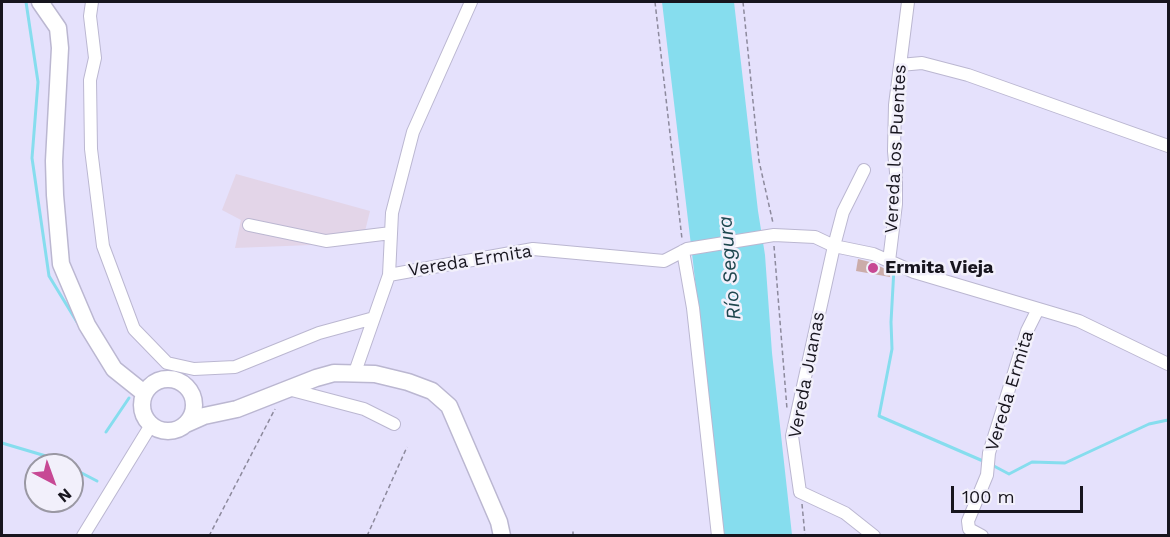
<!DOCTYPE html>
<html>
<head>
<meta charset="utf-8">
<style>
	body { margin:0 }
	#map { position:relative; width:1170px; height:537px; overflow:hidden; background:#e5e1fc; font-family:"Work Sans",sans-serif }
	canvas { display:block }
	.frame { position:absolute; inset:0; border:3px solid #17151e; pointer-events:none }
	.north { position:absolute; left:24px; top:453px; width:60px; height:60px; box-sizing:border-box; background:#f2f0fb; border:2px solid #9a98a3; border-radius:50%; rotate:139deg; font-size:16px; font-weight:700; line-height:24px; text-align:center; color:#17151e }
	.north::after { content:''; display:block; margin:auto; width:21px; height:27px; background:#c74894; clip-path:polygon(50% 0,100% 100%,50% 72%,0 100%) }
	.scale { position:absolute; left:951px; top:486px; width:132px; height:27px; box-sizing:border-box; border:3px solid #17151e; border-top:0; padding-left:8px; font-size:18px; line-height:21px; white-space:nowrap; color:#17151e; -webkit-text-stroke:4px #f2f0fb; paint-order:stroke }
</style>
</head>
<body>
<div id="map">
<canvas width="1170" height="537"></canvas>
<div class="frame"></div>
<div class="north">N</div>
<div class="scale">100 m</div>
</div>
<script>
const ctx = document.querySelector('canvas').getContext('2d');
ctx.lineJoin = 'round';
function fill(path, color) { ctx.fillStyle = color; ctx.fill(path, 'evenodd'); }
function trace(path, color, width, dash) { ctx.strokeStyle = color; ctx.lineWidth = width; ctx.lineCap = dash ? 'butt' : 'round'; ctx.setLineDash(dash || []); ctx.stroke(path); }
function label(font, color, halo, rows, align = 'center') {
  ctx.font = font + ' "Work Sans",sans-serif'; ctx.lineWidth = 5; ctx.setLineDash([]); ctx.textBaseline = 'middle'; ctx.strokeStyle = halo; ctx.fillStyle = color; for (const [text, x, y, turn = 0] of rows) {
    ctx.save(); ctx.translate(x, y); ctx.rotate((+turn || 0) * Math.PI / 180); ctx.textAlign = isNaN(turn) ? turn : align; if (halo) ctx.strokeText(text, 0, 0); ctx.fillText(text, 0, 0); ctx.restore();
  }
}
fill(new Path2D(`
	M236 174 370 211 362 243 235 248 241 220 222 210Z`), '#e3d5e8');
fill(new Path2D(`
	M662 2H734L758 211 765 255 772 353 792 535H723L693 262Z`), '#86ddee');
trace(new Path2D(`
	M26 2 38 82 32 158 49 276 77 322
	M894 268 891 322 892 349 879 416 983 461
	M106 432 129 398
	M2 443 56 459 67 465
	M992 465 1009 474 1032 462 1065 463 1149 424 1168 420
	M72 468 97 481`), '#86ddee', 3);
fill(new Path2D(`
	M858 259 870 262 890 271V277L856 271Z`), '#cbaca9');
const minor = new Path2D(`
	M92 2 90 16 95 58 90 80 91 149 103 246 134 329 167 363 194 369 235 367 319 333 374 318
	M900 65 922 63 968 75 1168 146
	M864 170 843 212 834 246 792 436 800 492 845 513 874 536
	M249 225 326 241 391 233
	M683 251 693 308 718 536
	M889 261 896 204V172L894 151 895 105 908 2
	M389 275 533 249 664 261 687 249 774 235 815 237 834 246 873 254 914 272 1079 321 1168 364
	M355 372 389 275 392 213 413 132 471 2
	M288 389 364 409 394 424
	M83 536 151 425
	M982 536 969 529 968 521 987 475 989 453 1027 331 1038 309`);
const major = new Path2D(`
	M40 2 58 28 60 48 54 161 55 195 61 264 87 325 114 369 144 393
	M142 405a26 26 0 1 1 52 0a26 26 0 1 1-52 0Z
	M186 424 204 416 237 409 316 378 334 373 375 374 408 382 432 391 449 406 499 522 502 536`);
trace(minor, '#bbb7d1', 14);
trace(major, '#bbb7d1', 19);
trace(new Path2D(`
	M655 2 682 239
	M743 2 759 161 773 223
	M774 246 787 409
	M802 504 805 536
	M209 536 275 409
	M367 536 407 447
	M573 536V530`), '#8d8a9d', 1.5, [4.5, 3]);
trace(minor, '#fff', 12);
trace(major, '#fff', 16);
for (const [x, y, r, color] of [
	[873,268,6,"#c74894"]
]) { const dot = new Path2D(); dot.arc(x, y, r, 0, 2 * Math.PI); ctx.fillStyle = color; ctx.fill(dot); trace(dot, '#f2f0fb', 2); }
label('18px', '#17151e', '#f2f0fb', [
	["Vereda los Puentes",896,149,-87],
	["Vereda Ermita",470,261,-9],
	["Vereda Juanas",807,375,-79],
	["Vereda Ermita",1010,391,-73]
]);
label('bold 18px', '#17151e', '#f2f0fb', [
	["Ermita Vieja",885,268]
], 'left');
label('italic 20px', '#1e464e', '#f2f0fb', [
	["Río Segura",730,268,-95]
]);
</script>
</body>
</html>
